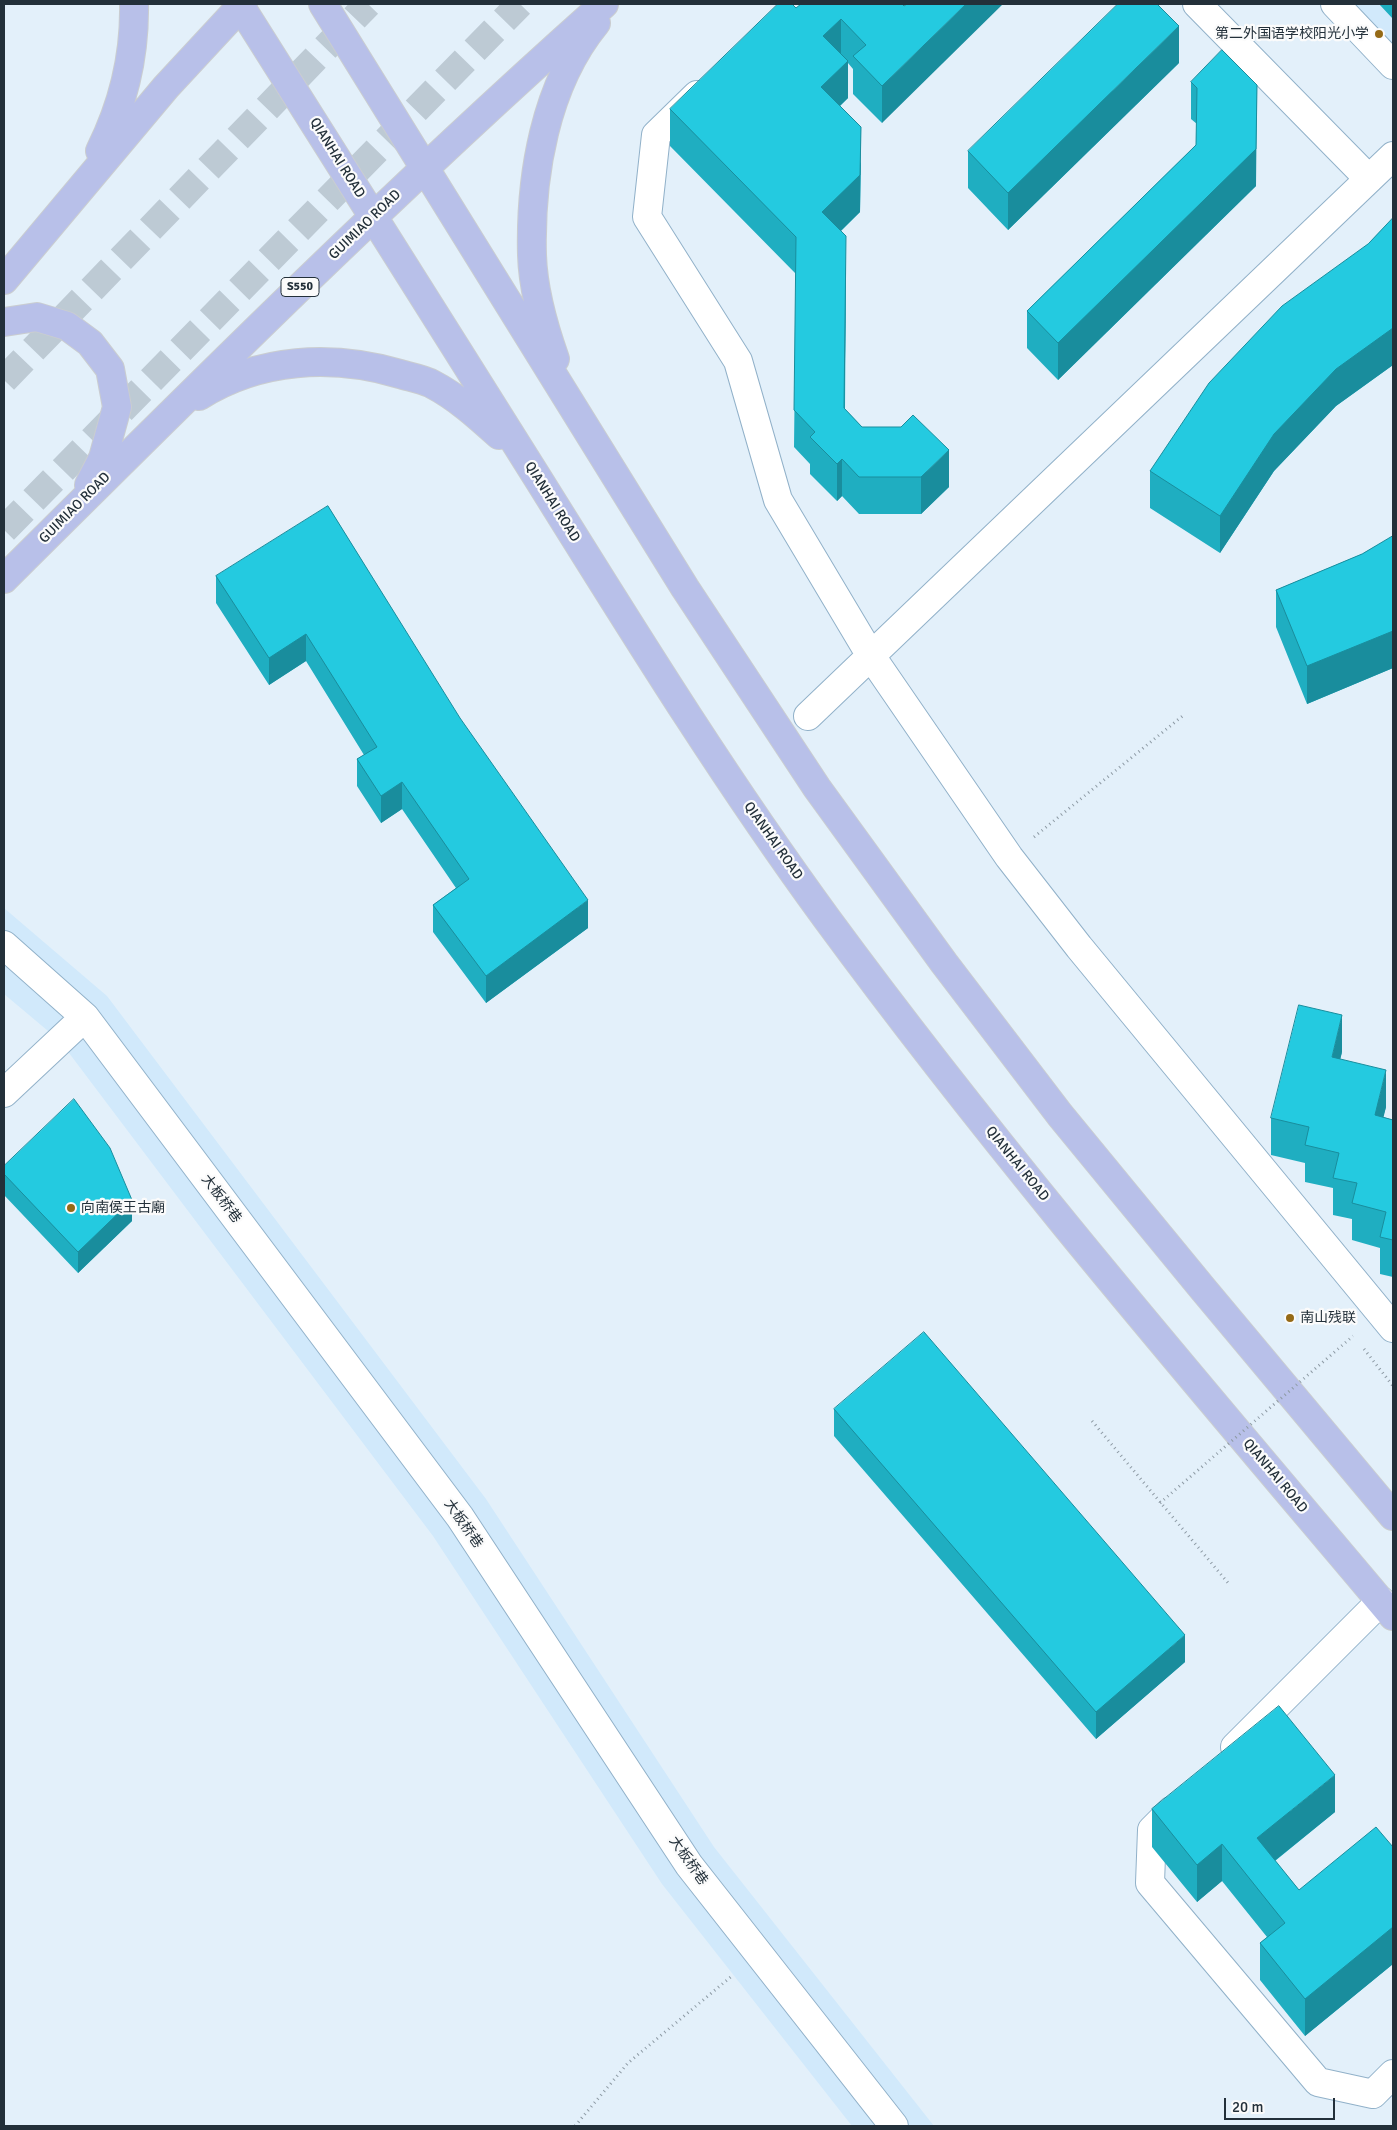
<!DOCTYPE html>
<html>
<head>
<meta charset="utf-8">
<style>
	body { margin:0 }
	#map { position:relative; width:1397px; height:2130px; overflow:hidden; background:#e3f0fa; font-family:Signika,sans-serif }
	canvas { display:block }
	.frame { position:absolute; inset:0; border:5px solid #23303a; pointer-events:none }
	.scale { position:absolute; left:1224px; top:2098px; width:111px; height:22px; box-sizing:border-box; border:2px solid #23303a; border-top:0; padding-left:6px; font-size:15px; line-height:18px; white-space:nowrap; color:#23303a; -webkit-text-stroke:4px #fbfbfb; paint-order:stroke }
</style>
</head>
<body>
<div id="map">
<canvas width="1397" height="2130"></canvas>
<div class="frame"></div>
<div class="scale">20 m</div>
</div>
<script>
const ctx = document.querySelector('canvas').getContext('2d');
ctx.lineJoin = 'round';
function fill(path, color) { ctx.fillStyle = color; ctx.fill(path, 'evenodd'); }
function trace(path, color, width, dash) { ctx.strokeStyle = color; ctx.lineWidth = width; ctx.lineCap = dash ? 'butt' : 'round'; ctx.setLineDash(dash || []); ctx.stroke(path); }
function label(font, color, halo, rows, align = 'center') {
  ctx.font = font + ' Signika,"Noto Sans SC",sans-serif'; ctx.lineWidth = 4.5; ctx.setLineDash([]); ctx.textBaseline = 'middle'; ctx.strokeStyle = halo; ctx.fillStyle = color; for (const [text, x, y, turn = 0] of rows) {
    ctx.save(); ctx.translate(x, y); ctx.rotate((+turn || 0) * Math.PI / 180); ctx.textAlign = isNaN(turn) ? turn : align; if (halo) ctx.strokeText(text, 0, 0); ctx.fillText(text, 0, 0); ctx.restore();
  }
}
fill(new Path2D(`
	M1335 4H1393V65Z
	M4 908 107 996 486 1499 714 1847 934 2126H852L662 1884 433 1536 60 1041 4 994Z`), '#d1e9fb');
trace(new Path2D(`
	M4 380 368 4
	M4 530 520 4`), '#bdcad4', 28, [28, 14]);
const minor = new Path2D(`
	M1197 4 1369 179
	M1335 4 1393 65
	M697 95 656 135 647 217 738 361 778 500 871 656 1009 857 1079 947 1393 1328
	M808 716 1393 156
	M4 945 85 1017 460 1517 689 1865 894 2126
	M4 1093 85 1017
	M1235 1747 1381 1601
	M1171 1811 1152 1830 1150 1883 1318 2082 1373 2094 1393 2074`);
const major = new Path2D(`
	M239 4C338 161 438 319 537 477 630 626 723 777 827 919 1004 1160 1200 1387 1393 1616
	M323 4 685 588 817 788 944 963 1060 1115 1203 1289 1393 1516
	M100 151C123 105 135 55 134 4
	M4 280 166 87 243 4
	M4 322 37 317 67 326 90 343 110 369 117 407 103 458 89 485
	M555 359C544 328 533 288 532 255 530 176 545 85 596 23
	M199 396C259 358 332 354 400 374 410 377 423 379 432 384 457 397 478 416 499 435
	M4 579C200 384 397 188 604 4`);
trace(minor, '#91b1c9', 30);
trace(major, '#cacdd0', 30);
trace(new Path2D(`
	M1034 837 1185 714
	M1364 1349 1393 1386
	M1092 1421 1229 1584
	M575 2126 628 2063 733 1975`), '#8e9ba5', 3, [1, 4]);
trace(minor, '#fff', 28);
trace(major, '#b8c0e9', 28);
trace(new Path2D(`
	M1160 1503 1353 1336`), '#8e9ba5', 3, [1, 4]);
fill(new Path2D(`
	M1379 4H1393V19Z
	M904 6 882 123 853 94V69L848 63V98L840 106 861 164 860 212 841 231 846 273 845 409 862 427 949 487 921 514H859L842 496 837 501 810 474V464L794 447 796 274 670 146V109L796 8Z
	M1222 50 1256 186 1058 380 1027 348V311L1196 145 1197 124 1191 119V82Z
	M1179 63 1008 230 968 188V151Z
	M1393 218V365L1336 406 1274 471 1220 553 1150 508V471Z
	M328 506 588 928 486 1003 433 932V905L456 888 402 809 381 823 357 786V759L364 755 306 661 269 685 216 603V576Z
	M1393 536V668L1307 704 1276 627V590L1362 554Z
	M1342 1052 1340 1059 1386 1107 1383 1117 1393 1120V1277L1380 1274V1248L1352 1240V1219L1333 1215V1188L1305 1182V1163L1271 1155V1118Z
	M4 1166 132 1221 78 1273 4 1195Z
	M834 1409 1185 1662 1096 1739 834 1436Z
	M1152 1809 1335 1812 1275 1861 1299 1890 1393 1847V1964L1305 2036 1260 1980V1943L1267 1937 1222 1881 1197 1902 1152 1847Z`), '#1faec1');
fill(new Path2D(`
	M966 4H1003L882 123V86Z
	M841 19V56L823 36Z
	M1179 26V63L1008 230V193Z
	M848 61V98L821 124V87Z
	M1257 85 1256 186 1058 380V343Z
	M861 127 860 212 822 249V212Z
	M846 236V273L844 445V408Z
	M1393 328V365L1336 406 1274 471 1220 553V516L1274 434 1336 369Z
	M949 450V487L921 514V477Z
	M842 459V496L837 501V464Z
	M1393 631V668L1307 704V666Z
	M306 634V661L269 685V658Z
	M402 782V809L381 823V796Z
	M588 900V928L486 1003V976Z
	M1342 1015V1052L1332 1094V1057Z
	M1386 1070V1107L1375 1152V1115Z
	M132 1200V1221L78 1273V1252Z
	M1185 1635V1662L1096 1739V1712Z
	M1335 1775V1812L1257 1875V1838Z
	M1222 1844V1881L1197 1902V1865Z
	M1393 1927V1964L1305 2036V1999Z`), '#198d9d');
const building = new Path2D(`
	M778 4H792L796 8 801 4H902L904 6 907 4H966L882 86 853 56 866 45 841 19 823 36 848 61 821 87 861 127 860 175 822 212 846 236 844 408 862 427H901L913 415 949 450 921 477H859L842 459 837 464 810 437 815 432 794 410 796 237 670 109Z
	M1118 4H1157L1179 26 1008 193 968 151Z
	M1222 50 1257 85 1256 149 1058 343 1027 311 1196 145 1197 88 1191 82Z
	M1393 218V328L1336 369 1274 434 1220 516 1150 471 1209 383 1282 306 1368 244Z
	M328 506 460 718 588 900 486 976 433 905 469 879 402 782 381 796 357 759 377 747 306 634 269 658 216 576Z
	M1393 536V631L1307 666 1276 590 1362 554Z
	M1299 1005 1342 1015 1332 1057 1386 1070 1375 1115 1393 1120V1240L1380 1237 1386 1212 1352 1203 1357 1183 1333 1178 1339 1153 1305 1145 1309 1127 1271 1118Z
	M74 1099 110 1148 132 1200 78 1252 4 1174V1166Z
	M924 1332 1185 1635 1096 1712 834 1409Z
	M1279 1706 1335 1775 1257 1838 1299 1890 1376 1827 1393 1847V1927L1305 1999 1260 1943 1285 1923 1222 1844 1197 1865 1152 1809Z`);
fill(building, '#24cae0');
trace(building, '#198d9d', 1);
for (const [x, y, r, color] of [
	[1379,34,5,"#956a16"],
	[71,1208,5,"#956a16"],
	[1290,1318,5,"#956a16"]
]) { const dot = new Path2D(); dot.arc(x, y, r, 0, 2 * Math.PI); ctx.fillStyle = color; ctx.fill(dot); trace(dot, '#fbfbfb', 2); }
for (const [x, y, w] of [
	[300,287,38]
]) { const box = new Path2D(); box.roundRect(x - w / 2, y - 9.5, w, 19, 4); ctx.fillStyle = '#fbfbfb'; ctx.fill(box); trace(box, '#23303a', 1); }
label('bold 12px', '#23303a', null, [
	["S550",300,287]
]);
label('14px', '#23303a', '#fbfbfb', [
	["第二外国语学校阳光小学",1369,34,"right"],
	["向南侯王古廟",81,1208],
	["南山残联",1300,1318]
], 'left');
label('14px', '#23303a', '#fbfbfb', [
	["QIANHAI ROAD",337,158,58],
	["GUIMIAO ROAD",365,225,-44],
	["QIANHAI ROAD",552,502,58],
	["GUIMIAO ROAD",75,508,-45],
	["QIANHAI ROAD",773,841,55],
	["QIANHAI ROAD",1017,1164,51],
	["大板桥巷",221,1199,53],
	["QIANHAI ROAD",1275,1476,50],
	["大板桥巷",463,1524,55],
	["大板桥巷",688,1861,55]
]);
</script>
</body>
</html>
